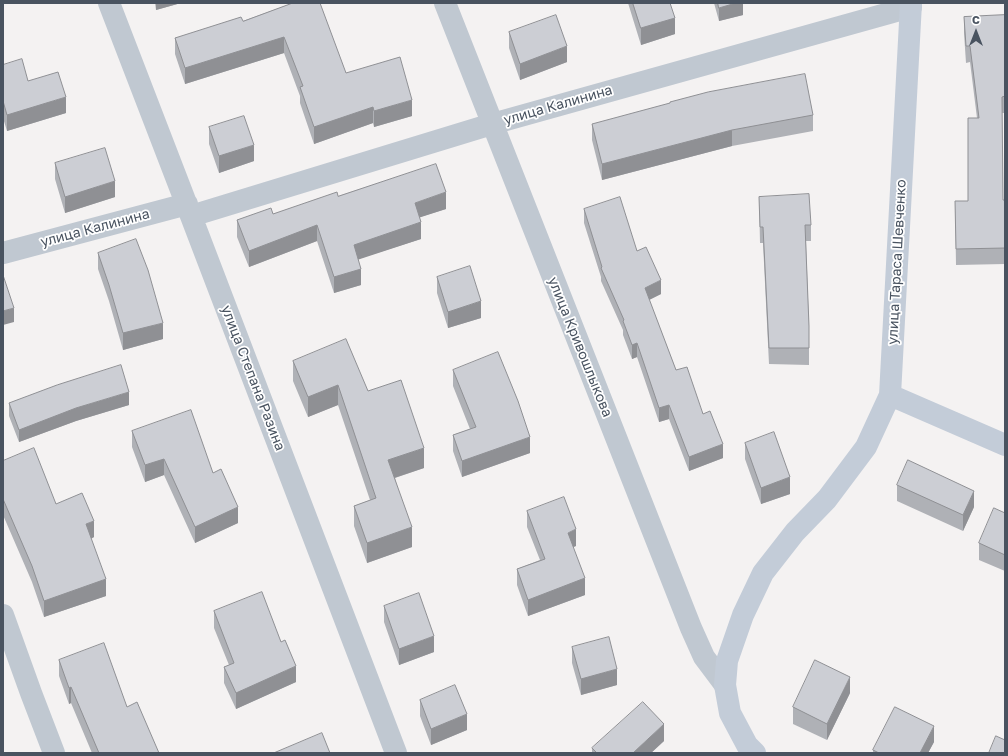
<!DOCTYPE html>
<html>
<head>
<meta charset="utf-8">
<style>
	body { margin:0 }
	#map { position:relative; width:1008px; height:756px; overflow:hidden; background:#f4f2f2; font-family:"Golos Text",sans-serif }
	canvas { display:block }
	.frame { position:absolute; inset:0; border:4px solid #495360; pointer-events:none }
	.north { position:absolute; left:956px; top:12px; width:40px; height:40px; -webkit-text-stroke:3px #fff; paint-order:stroke; rotate:0deg; font-size:11px; font-weight:700; line-height:16px; text-align:center; color:#495360 }
	.north::after { content:''; display:block; margin:auto; width:14px; height:18px; background:#495360; clip-path:polygon(50% 0,100% 100%,50% 72%,0 100%) }
</style>
</head>
<body>
<div id="map">
<canvas width="1008" height="756"></canvas>
<div class="frame"></div>
<div class="north">С</div>
</div>
<script>
const ctx = document.querySelector('canvas').getContext('2d');
ctx.lineJoin = 'round';
function trace(path, color, width, dash) { ctx.strokeStyle = color; ctx.lineWidth = width; ctx.lineCap = dash ? 'butt' : 'round'; ctx.setLineDash(dash || []); ctx.stroke(path); }
function fill(path, color) { ctx.fillStyle = color; ctx.fill(path, 'evenodd'); }
function label(font, color, halo, rows, align = 'center') {
  ctx.font = font + ' "Golos Text",sans-serif'; ctx.lineWidth = 3.5; ctx.setLineDash([]); ctx.textBaseline = 'middle'; ctx.strokeStyle = halo; ctx.fillStyle = color; for (const [text, x, y, turn = 0] of rows) {
    ctx.save(); ctx.translate(x, y); ctx.rotate((+turn || 0) * Math.PI / 180); ctx.textAlign = isNaN(turn) ? turn : align; if (halo) ctx.strokeText(text, 0, 0); ctx.fillText(text, 0, 0); ctx.restore();
  }
}
trace(new Path2D(`
	M109 3 191 216 396 753
	M445 3 691 628 704 657 725 685
	M191 216 492 124 911 7
	M3 253 187 204
	M3 615 31 693 54 753`), '#c0c8d1', 22);
trace(new Path2D(`
	M911 3 890 395 1005 445
	M755 753 747 745 730 713 725 685 727 661 743 615 763 573 795 532 827 499 866 447 890 395`), '#c3ccd8', 22);
fill(new Path2D(`
	M155 3H181L156 10Z
	M293 3 346 73 412 116 374 127 373 123 314 144 300 103V96L284 53 185 84 175 54V38L243 21Z
	M628 3H670L675 34 641 45Z
	M714 3H743V15L719 21Z
	M1005 15V113H1002L1003 200H1005V264L956 265 955 201H968L977 118 970 62 966 63 964 33V17Z
	M509 32 567 62 520 80 509 48Z
	M3 65 28 81 66 113 7 131 3 118Z
	M813 115V131L732 146 602 180 592 140V124Z
	M209 127 254 161 219 173 209 144Z
	M55 163 115 197 65 213 55 179Z
	M338 196 446 209 420 217 421 239 358 259 361 285 334 293 317 241 249 267 237 237V220L273 214Z
	M759 197 811 225V241H806L809 326V365L769 364 763 243H760Z
	M584 209 637 251 661 294 649 300 676 370 703 414 723 458 689 471 669 419 659 422 637 357 632 359 623 335V330L601 281V277L584 223Z
	M98 253 163 339 123 350 109 301 98 269Z
	M437 277 481 318 448 328 437 293Z
	M293 361 368 391 424 468 395 478 412 547 367 563 354 526V506L370 500 338 405 308 417 293 381Z
	M453 370 530 453 462 477 453 451V435L470 429 453 386Z
	M9 403 129 405 76 421 19 442 9 416Z
	M132 431 213 473 238 523 195 543 164 475 145 482 132 447Z
	M745 443 790 494 761 504 745 459Z
	M3 461 56 504 94 537 91 539 106 596 44 617 32 582 3 515Z
	M897 485 974 507 963 531 897 501Z
	M527 511 576 546 573 547 585 595 528 616 517 585V569L540 560 527 527Z
	M1005 513V571L979 560V543Z
	M384 606 434 652 399 665 384 622Z
	M214 611 296 682 236 709 224 683V667L229 665 214 628Z
	M572 647 617 685 581 695 572 663Z
	M59 660 127 707 159 753H92L71 703 69 704 59 676Z
	M850 693 827 740 793 724V707Z
	M420 700 467 730 431 745 420 716Z
	M664 741 651 753H592V748Z
	M934 742 928 753H873V750Z`), '#afb1b6');
fill(new Path2D(`
	M156 3H181L156 10Z
	M736 3H743V15L719 21V8Z
	M675 18V34L641 45V28Z
	M284 37V53L185 84V68Z
	M567 46V62L520 80V64Z
	M66 97V113L7 131V115Z
	M412 100V116L374 127V111Z
	M373 107V123L314 144V127Z
	M732 130V146L602 180V164Z
	M254 145V161L219 173V156Z
	M115 181V197L65 213V197Z
	M446 192V209L415 219V203Z
	M421 222V239L354 261V245Z
	M317 225V241L249 267V251Z
	M361 269V285L334 293V277Z
	M661 280V294L645 302V288Z
	M481 301V318L448 328V312Z
	M14 308V322L3 325V311Z
	M163 323V339L123 350V333Z
	M637 343V357L632 359V345Z
	M338 385V405L308 417V397Z
	M129 392V405L76 421 19 442V430L76 408Z
	M669 405V419L659 422V408Z
	M530 437V453L462 477V461Z
	M723 444V458L689 471V457Z
	M424 448V468L388 480V460Z
	M164 459V475L145 482V465Z
	M790 477V494L761 504V488Z
	M974 491V507L963 531V515Z
	M238 507V523L195 543V527Z
	M94 521V537L86 541V524Z
	M412 527V547L367 563V543Z
	M576 529V546L568 549V533Z
	M585 578V595L528 616V600Z
	M106 579V596L44 617V601Z
	M434 636V652L399 665V649Z
	M296 666V682L236 709V693Z
	M617 669V685L581 695V679Z
	M850 677V693L827 740V724Z
	M71 687V703L69 704V688Z
	M467 714V730L431 745V729Z
	M664 724V741L651 753H633Z
	M934 726V742L928 753H920Z`), '#8f9094');
const building = new Path2D(`
	M293 3H320L346 73 400 57 412 100 374 111 373 107 314 127 300 87 303 86 284 37 185 68 175 38 241 17 243 21Z
	M633 3H670L675 18 641 28Z
	M718 3H736L719 8Z
	M556 15 567 46 520 64 509 32Z
	M1005 15V96L1002 97 1003 200H1005V248L956 249 955 201H968V118H979L970 46H966L964 17Z
	M22 59 28 81 58 72 66 97 7 115 3 101V65Z
	M805 74 813 115 732 130 602 164 592 124 670 103V102L708 92Z
	M244 116 254 145 219 156 209 127Z
	M105 148 115 181 65 197 55 163Z
	M436 164 446 192 415 203 421 222 354 245 361 269 334 277 317 225 249 251 237 220 271 208 273 214 337 192 338 196Z
	M809 194 811 225H805L809 326V348H769L763 227H760L759 197Z
	M620 197 637 251 646 247 661 280 645 288 676 370 687 367 703 414 710 411 723 444 689 457 669 405 659 408 637 343 632 345 623 321 624 320 601 268 602 267 584 209Z
	M136 239 148 270 163 323 123 333 109 285 98 253Z
	M470 266 481 301 448 312 437 277Z
	M3 275 14 308 3 311Z
	M346 339 368 391 401 380 424 448 388 460 412 527 367 543 354 506 376 498 338 385 308 397 293 361Z
	M498 352 518 401 530 437 462 461 453 435 476 427 453 370Z
	M121 365 129 392 76 408 19 430 9 403 57 385Z
	M191 410 213 473 221 469 238 507 195 527 164 459 145 465 132 431Z
	M774 432 790 477 761 488 745 443Z
	M34 448 56 504 82 493 94 521 86 524 106 579 44 601 32 566 3 499V461Z
	M908 460 974 491 963 515 897 485Z
	M564 497 576 529 568 533 585 578 528 600 517 569 545 559 527 511Z
	M994 508 1005 513V555L979 543Z
	M262 592 281 642 285 640 296 666 236 693 224 667 234 663 214 611Z
	M419 593 434 636 399 649 384 606Z
	M609 637 617 669 581 679 572 647Z
	M104 643 127 707 137 702 159 753H99L71 687 69 688 59 660Z
	M815 660 850 677 827 724 793 707Z
	M455 685 467 714 431 729 420 700Z
	M643 702 664 724 633 753H597L592 748Z
	M895 707 934 726 920 753H879L873 750Z
	M322 733 330 753H274Z
	M996 736 1005 740V753H989Z`);
fill(building, '#ccced4');
trace(building, '#8f9094', 1);
label('14px', '#495360', '#fff', [
	["улица Калинина",558,105,-16],
	["улица Калинина",95,228,-15],
	["улица Тараса Шевченко",897,262,-87],
	["улица Кривошлыкова",580,347,68],
	["улица Степана Разина",253,378,69]
]);
</script>
</body>
</html>
